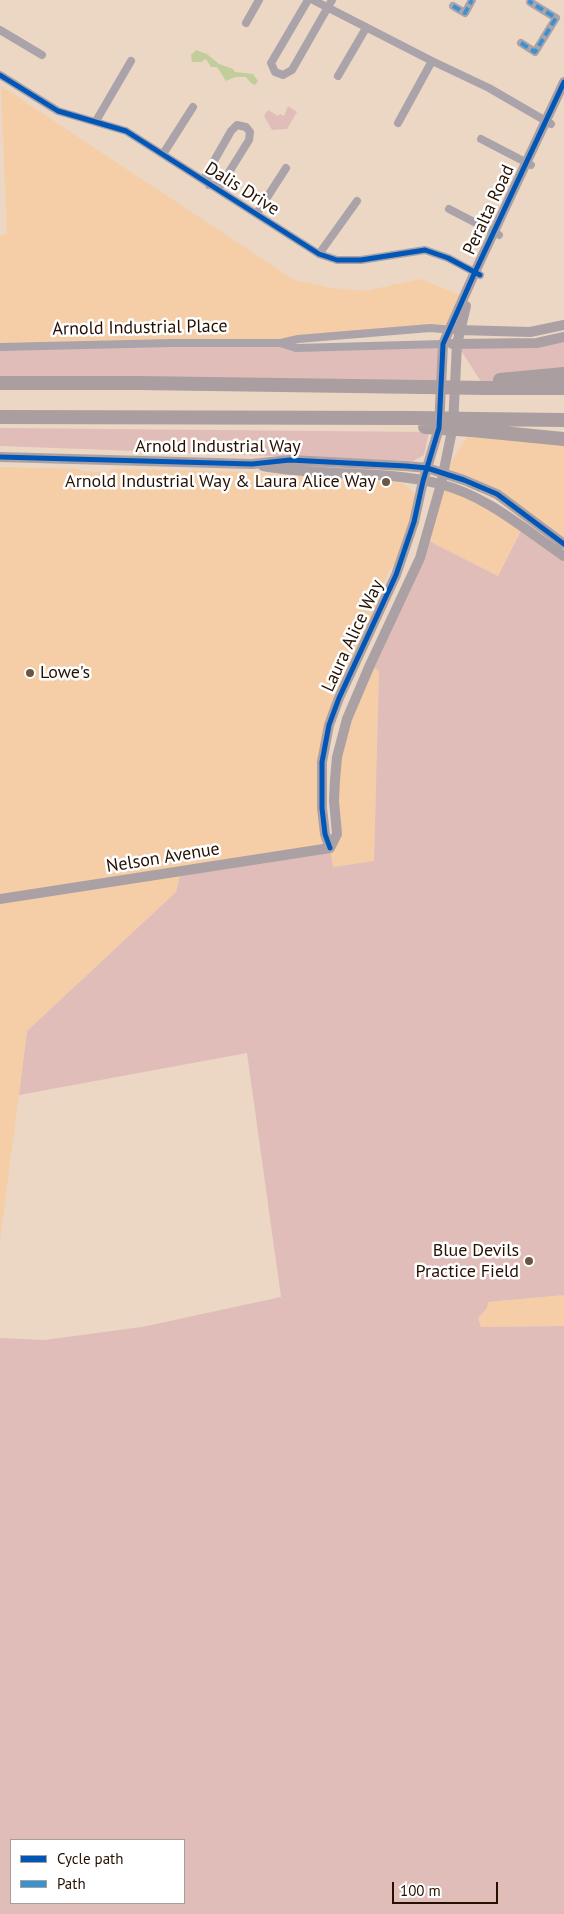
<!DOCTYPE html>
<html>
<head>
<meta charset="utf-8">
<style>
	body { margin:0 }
	#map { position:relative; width:564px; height:1914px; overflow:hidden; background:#ebd7c3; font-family:"PT Sans",sans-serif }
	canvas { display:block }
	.legend { position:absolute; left:10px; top:1839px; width:175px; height:65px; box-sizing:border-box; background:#fff; border:1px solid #a89f99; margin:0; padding:6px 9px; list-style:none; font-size:15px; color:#261000 }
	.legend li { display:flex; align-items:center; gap:10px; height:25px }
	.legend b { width:25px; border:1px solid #a89f99 }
	.scale { position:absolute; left:392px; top:1882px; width:106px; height:22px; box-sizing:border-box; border:2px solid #261000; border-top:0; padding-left:6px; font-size:15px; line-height:18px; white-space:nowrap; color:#261000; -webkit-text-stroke:4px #fff; paint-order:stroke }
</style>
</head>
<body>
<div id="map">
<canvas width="564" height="1914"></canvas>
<ul class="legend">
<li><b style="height:6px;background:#0057b8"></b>Cycle path</li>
<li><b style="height:6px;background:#3b92d0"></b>Path</li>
</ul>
<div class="scale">100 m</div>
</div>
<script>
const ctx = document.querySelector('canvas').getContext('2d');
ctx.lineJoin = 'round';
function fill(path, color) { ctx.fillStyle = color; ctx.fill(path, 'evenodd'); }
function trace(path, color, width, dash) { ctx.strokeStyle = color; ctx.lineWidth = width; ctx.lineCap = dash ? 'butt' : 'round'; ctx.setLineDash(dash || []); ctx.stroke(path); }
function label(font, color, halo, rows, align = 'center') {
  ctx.font = font + ' "PT Sans",sans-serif'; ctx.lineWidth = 5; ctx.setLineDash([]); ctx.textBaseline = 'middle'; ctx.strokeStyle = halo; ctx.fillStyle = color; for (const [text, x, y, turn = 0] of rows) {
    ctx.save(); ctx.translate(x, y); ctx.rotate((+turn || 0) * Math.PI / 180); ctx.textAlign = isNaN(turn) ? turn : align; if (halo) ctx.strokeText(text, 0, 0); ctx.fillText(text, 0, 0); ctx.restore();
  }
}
fill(new Path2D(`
	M1 86 294 280 332 288 365 291 420 279 465 297 450 329 281 343 0 347V235L7 234Z
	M472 430 564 439V544L521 512 444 473Z
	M0 467 79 469 82 471 109 473 111 469H115L246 472 402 483 414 492 415 498 398 560 390 569 379 593 381 610 339 699 322 762 330 847 337 834V757L370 665 379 671 374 861 333 867 330 848 181 872 176 892 27 1031 0 1241Z
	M441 484 523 527 498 576 425 539Z
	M564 1295V1326L481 1327 478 1318 486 1308 488 1302Z`), '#f5cea8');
fill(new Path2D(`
	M288 106 297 112 287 129 272 130 264 116 268 110 278 116 280 114 284 116Z
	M564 337V374L485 388 457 344Z
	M281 343 296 348 443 344 441 385 0 384V347Z
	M0 428 429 432 424 455 413 461 0 446Z
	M523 527 564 556V1295L488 1302 487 1308 478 1318 481 1327 564 1326V1914H0V1338L44 1340 142 1327 281 1297 247 1053 19 1095 27 1031 176 892 181 872 330 848 333 867 374 861 379 671 370 665 425 539 498 576ZM11 1840H184V1903H11Z`), '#e0bdb9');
fill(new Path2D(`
	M196 50 207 54 219 64 233 69 235 72 253 74 258 81 255 85 251 83 246 77H235L226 81 217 67H211L206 59 201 62H192L191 55Z`), '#c2cd9c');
trace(new Path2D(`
	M308 0 271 63 275 72 283 75 292 70 332 0
	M313 0 432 61 489 88 551 124
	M453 6 465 13 472 0
	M246 23 259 0
	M0 30 42 55
	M521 43 535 52 556 18 530 2 531 0
	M0 75 58 111 126 131 319 254 337 260H361L425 250 448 258 480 275
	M338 76 366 28
	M96 121 131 61
	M398 123 432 61
	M237 125 246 127 250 132 249 140 221 185H209L206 175 231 131Z
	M481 139 531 165
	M163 154 193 107
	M449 209 499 235
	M257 213 286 168
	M319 254 357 201
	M283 344 296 348 443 344
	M0 347 172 343H281L298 339 430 328 454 330`), '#aaa3aa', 8);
trace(new Path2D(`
	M459 330 530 332 564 325
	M452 344 537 343 564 337
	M0 457 252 464 290 460 406 466 427 468 464 480 497 494 564 544
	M263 466C321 477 382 469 440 484 487 496 524 529 564 556
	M330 848 325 834 322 808V762L329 725 339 698 396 575 414 522 423 481 439 428 443 344 475 272 564 82
	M330 848 337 834 334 801 335 780 337 757 347 719 370 665 420 558 441 484 453 426 457 344 466 306
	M0 899 330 848`), '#aba1a4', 10);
trace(new Path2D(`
	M500 380 564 374
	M0 383H138L424 387
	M485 388H564
	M0 417 418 418
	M475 419 564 420
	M472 430 564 439`), '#aa9ea0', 14);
trace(new Path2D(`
	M424 387 485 388
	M418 418 475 419
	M425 427 472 430`), '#aa9ea0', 14);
trace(new Path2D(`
	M453 6 465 13 472 0
	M521 43 535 52 556 18 530 2 531 0`), '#3b92d0', 4, [8, 4]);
trace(new Path2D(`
	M0 75 58 111 126 131 319 254 337 260H361L425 250 448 258 480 275
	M0 457 252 464 290 460 406 466 427 468 464 480 497 494 564 544
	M330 848 325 834 322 808V762L329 725 339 698 396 575 414 522 423 481 439 428 443 344 475 272 564 82`), '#0057b8', 5);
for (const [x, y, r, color] of [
	[386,482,5,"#6b5644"],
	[30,673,5,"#6b5644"],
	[529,1261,5,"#6b5644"]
]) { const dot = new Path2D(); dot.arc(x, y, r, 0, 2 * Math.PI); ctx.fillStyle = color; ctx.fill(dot); trace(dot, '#fff', 2); }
label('18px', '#261000', '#fff', [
	["Dalis Drive",242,189,32],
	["Peralta Road",489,210,-65],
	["Arnold Industrial Place",140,328,-1],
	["Arnold Industrial Way",218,447],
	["Laura Alice Way",353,636,-65],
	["Nelson Avenue",163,858,-9]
]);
label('18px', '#261000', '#fff', [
	["Arnold Industrial Way & Laura Alice Way",376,482],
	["Lowe's",40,673,"left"],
	["Blue Devils",519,1251],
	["Practice Field",519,1272]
], 'right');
</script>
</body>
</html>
